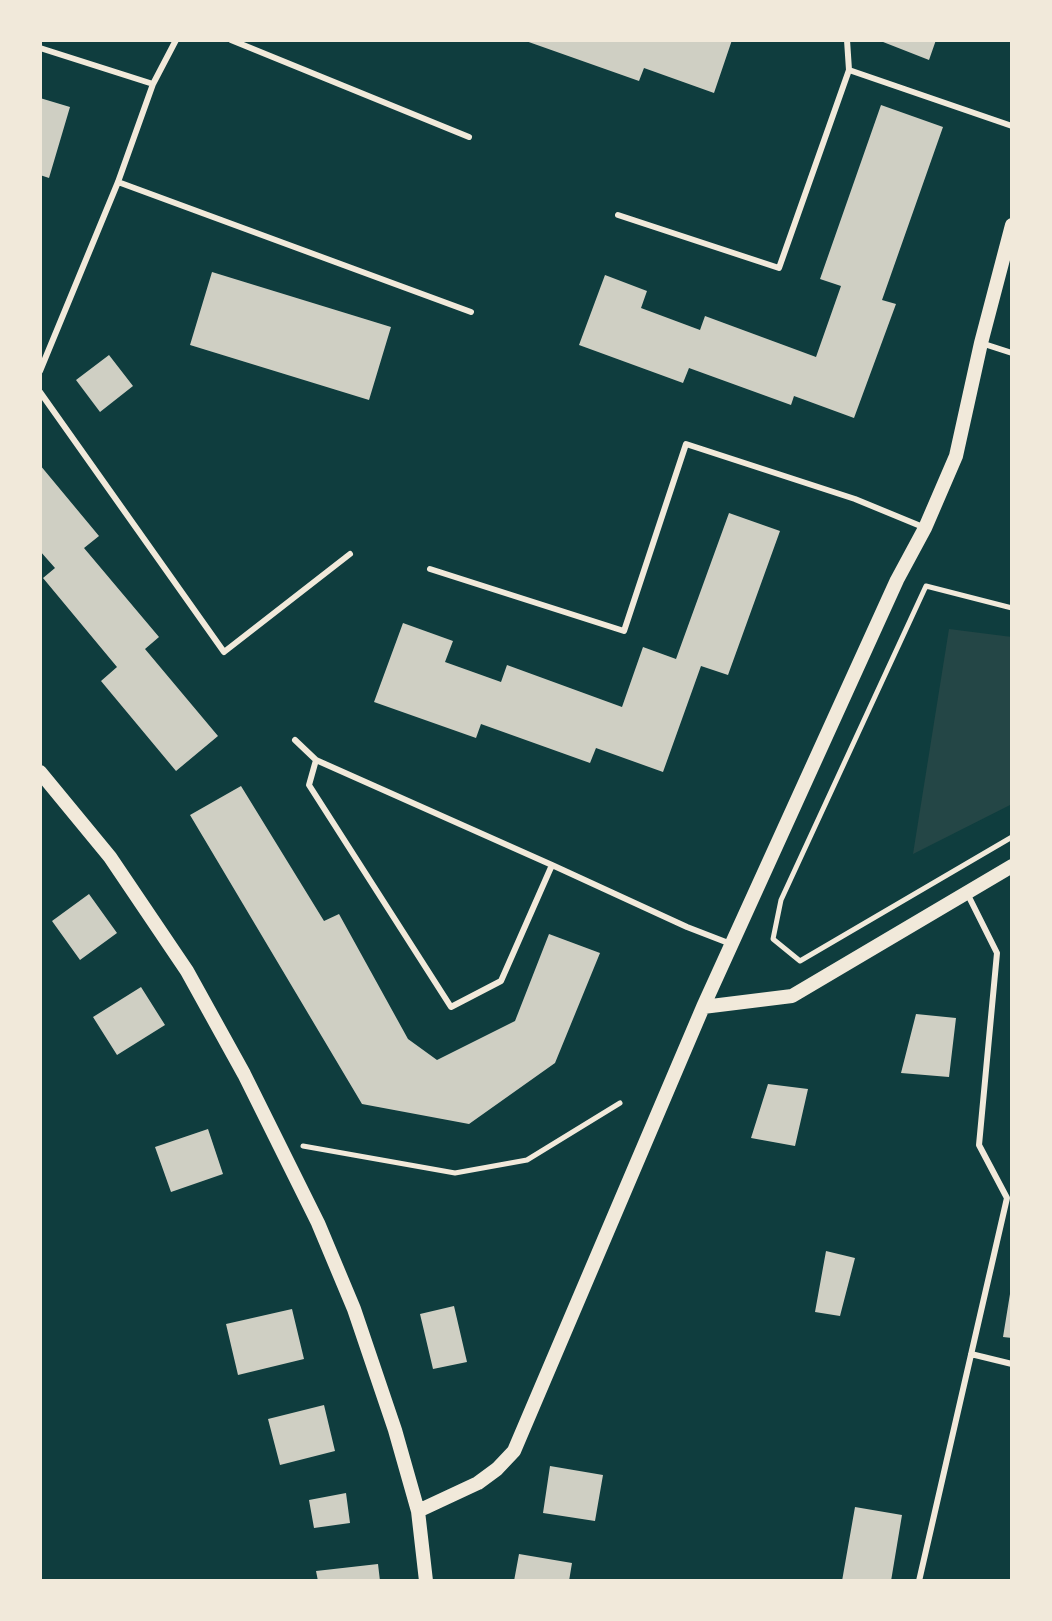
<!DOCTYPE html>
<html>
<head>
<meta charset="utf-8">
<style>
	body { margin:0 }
	#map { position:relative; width:1052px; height:1621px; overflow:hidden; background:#0f3d3e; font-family:"Fira Sans Condensed",sans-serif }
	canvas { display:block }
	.frame { position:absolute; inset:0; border:42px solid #f1e9da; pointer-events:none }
</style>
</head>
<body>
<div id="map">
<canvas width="1052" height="1621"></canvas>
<div class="frame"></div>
</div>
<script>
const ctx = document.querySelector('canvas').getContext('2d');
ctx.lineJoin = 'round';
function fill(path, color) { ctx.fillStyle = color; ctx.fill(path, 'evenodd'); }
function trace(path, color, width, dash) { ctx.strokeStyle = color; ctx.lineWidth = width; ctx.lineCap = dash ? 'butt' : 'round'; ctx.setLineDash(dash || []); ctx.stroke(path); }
fill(new Path2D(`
	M949 629 1012 637V804L913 854Z`), '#244646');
fill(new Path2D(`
	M523 40H732L714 93 644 68 639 81Z
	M878 40H936L929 60Z
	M40 98 70 107 49 178 40 175Z
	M881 105 943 127 882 300 896 304 854 418 794 396 791 405 689 368 683 383 579 345 605 275 647 291 641 308 700 330 705 316 816 357 841 286 820 279Z
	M212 272 391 327 369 400 190 345Z
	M109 355 133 386 100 412 76 380Z
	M40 465 99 536 84 548 159 637 145 649 218 736 176 771 101 681 117 667 43 578 55 568 40 551Z
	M729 513 780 531 728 675 701 666 663 772 596 748 590 763 481 724 476 738 374 702 403 623 453 641 445 662 501 682 507 665 622 707 643 647 676 659Z
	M241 786 324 921 339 914 408 1039 437 1060 515 1021 549 934 600 953 555 1063 469 1124 362 1104 190 815Z
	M89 894 117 933 80 960 52 921Z
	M141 987 165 1025 117 1055 93 1017Z
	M916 1014 956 1018 949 1077 901 1073Z
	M768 1084 808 1089 795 1146 751 1138Z
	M208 1129 223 1174 171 1192 155 1147Z
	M826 1251 855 1258 840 1316 815 1312Z
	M1010 1294 1012 1295V1338L1003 1337Z
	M454 1306 467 1362 433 1369 420 1314Z
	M292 1309 304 1359 238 1375 226 1324Z
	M324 1405 335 1451 280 1465 268 1419Z
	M550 1466 603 1475 595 1521 543 1513Z
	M346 1493 350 1523 314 1528 309 1500Z
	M855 1507 902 1515 891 1581H842Z
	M519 1554 572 1563 569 1581H514Z
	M378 1564 380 1581H318L316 1571Z`), '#cfcfc3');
trace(new Path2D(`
	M1012 608 926 586 781 900 773 939 800 961 1012 837
	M303 1146 455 1173 527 1160 620 1103`), '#f1e9da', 5);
trace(new Path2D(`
	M231 40 469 137
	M847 40 849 70
	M40 48 153 84
	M118 182 471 312
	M618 215 779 268 849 70 1012 126
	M981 343 1012 353
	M40 371 118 182 153 84 176 40
	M40 392 224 652 350 554
	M430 569 624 631 686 444 855 499 923 527
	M295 740 316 760 552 865 687 927 731 944
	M316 760 309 785 451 1007 501 981 552 865
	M971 1354 1012 1364
	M919 1581 1007 1198 979 1145 997 953 967 893`), '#f1e9da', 6);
trace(new Path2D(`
	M40 772 110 857 187 971 244 1074 318 1223 354 1309 395 1430 418 1511 426 1581
	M703 1007 792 996 1012 866
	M418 1511 478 1483 497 1469 514 1451 703 1007 897 580 925 528 956 456 981 343 1012 225`), '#f1e9da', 14);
</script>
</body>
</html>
